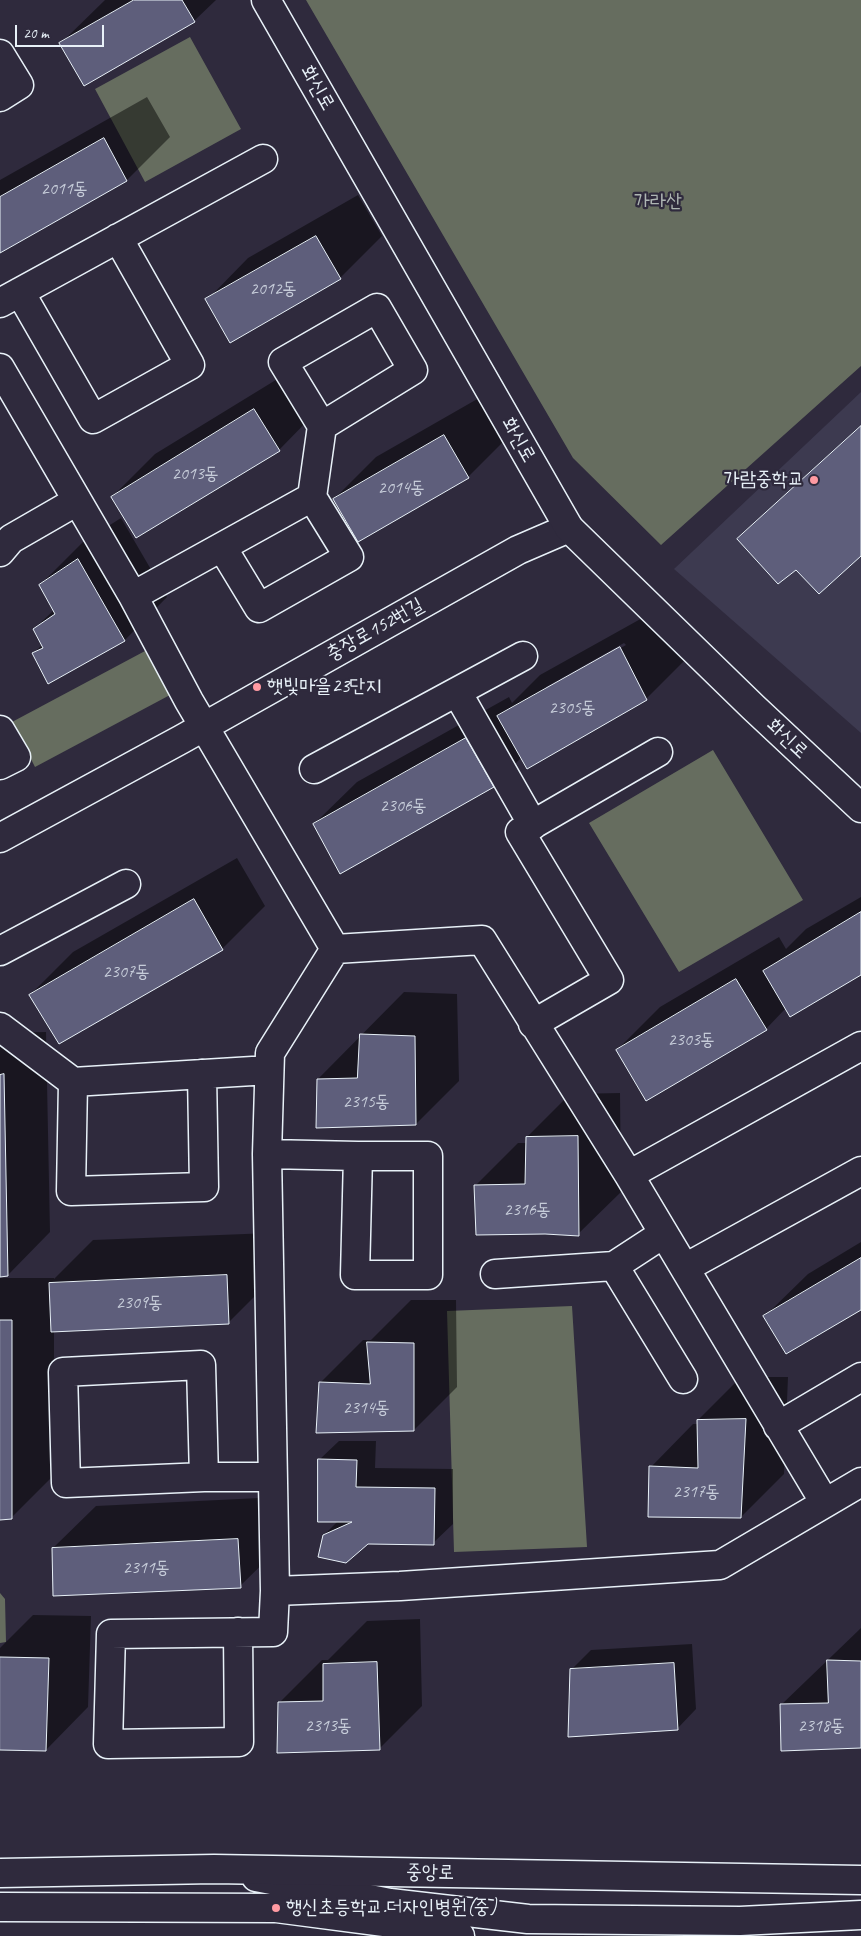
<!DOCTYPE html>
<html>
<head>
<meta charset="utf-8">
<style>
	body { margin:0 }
	#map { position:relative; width:861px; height:1936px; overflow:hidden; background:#2f2a3d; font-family:Caveat,sans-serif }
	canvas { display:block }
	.scale { position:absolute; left:15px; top:25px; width:89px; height:22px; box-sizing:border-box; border:2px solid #e8f1f8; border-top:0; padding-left:6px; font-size:15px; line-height:18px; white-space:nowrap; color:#e8f1f8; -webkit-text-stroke:4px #2f2a3d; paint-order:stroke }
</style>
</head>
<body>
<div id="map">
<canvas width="861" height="1936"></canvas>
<div class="scale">20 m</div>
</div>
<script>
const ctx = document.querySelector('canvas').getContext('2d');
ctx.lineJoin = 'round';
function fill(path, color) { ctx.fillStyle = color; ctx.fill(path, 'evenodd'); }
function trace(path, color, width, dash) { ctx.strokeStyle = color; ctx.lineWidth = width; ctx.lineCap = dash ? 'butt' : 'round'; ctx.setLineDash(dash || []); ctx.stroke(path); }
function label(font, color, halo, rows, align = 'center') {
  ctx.font = font + ' Caveat,"Poor Story",sans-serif'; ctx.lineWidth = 4.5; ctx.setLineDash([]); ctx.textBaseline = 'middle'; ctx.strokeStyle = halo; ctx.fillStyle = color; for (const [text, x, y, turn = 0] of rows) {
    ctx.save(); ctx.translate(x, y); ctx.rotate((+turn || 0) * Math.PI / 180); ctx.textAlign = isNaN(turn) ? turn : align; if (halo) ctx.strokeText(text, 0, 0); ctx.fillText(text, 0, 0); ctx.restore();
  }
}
fill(new Path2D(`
	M861 392V733L674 569Z`), '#3d3a50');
fill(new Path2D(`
	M306 0H861V366L661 545 573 458Z
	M190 37 241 129 145 182 95 89Z
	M145 651 170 695 35 767 12 722Z
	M713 750 803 900 679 972 589 823Z
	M572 1306 587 1547 454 1552 447 1311Z
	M0 1593 5 1599 6 1642 0 1643Z`), '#666d5f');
fill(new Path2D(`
	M105 0H216L194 21 61 43Z
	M147 97 170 137 127 180 0 251V180Z
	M358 195 382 236 340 278 207 300 248 258Z
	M297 367 321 407 279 450 112 497 155 454Z
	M486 394 509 436 468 477 334 499 376 457Z
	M121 518 167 597 125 640 49 682 34 653 42 645 34 629 54 610 40 585 83 542Z
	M662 607 688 657 646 699 528 767 522 757 493 786 314 824 357 782 509 697 512 703 540 675ZM624 643 626 645 546 690V687Z
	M237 858 265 906 222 949 59 1043 30 995 73 952Z
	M861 897V973L786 1008 766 1029 617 1050 660 1007 779 937 786 949 806 929Z
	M404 992 457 994 459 1081 416 1124 318 1079Z
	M46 1032 50 1232 8 1275H0V1033Z
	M620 1093 621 1192 578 1234 475 1186 518 1143H527V1137L570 1094Z
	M270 1233 271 1280 228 1323 54 1330V1475L11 1518 0 1519V1278H54V1279L93 1240Z
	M861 1242V1308L765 1316 808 1274Z
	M411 1300H456L457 1387 414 1430 320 1383 363 1340H371Z
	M741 1377H788L784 1474 741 1517 651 1467 693 1424H698V1420Z
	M339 1441H376L375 1468 453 1469V1524L433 1543 324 1535 338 1521 319 1460Z
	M280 1497 283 1544 240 1586 53 1548 96 1506Z
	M33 1615 91 1616 88 1707 46 1750 0 1749V1648Z
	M420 1619 422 1706 379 1749 279 1703 322 1660H328L367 1621Z
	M861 1628V1747L781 1705Z
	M692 1644 696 1709 677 1729 572 1669 591 1650Z`), '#0007');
const building = new Path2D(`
	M134 0H182L195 22 84 86 59 43Z
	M104 138 127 181 0 253V197Z
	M316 236 341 279 230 343 205 299Z
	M254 409 280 451 136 538 111 497Z
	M861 426V556L819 594 796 570 778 584 737 539Z
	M444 435 469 478 358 542 333 499Z
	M78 559 125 641 48 684 32 653 43 648 33 629 55 614 39 585Z
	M620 647 647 700 527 769 497 716Z
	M466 738 494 787 340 874 313 824Z
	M194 899 223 950 59 1044 29 995Z
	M861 912V975L790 1017 763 971Z
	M736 979 767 1030 646 1101 616 1050Z
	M360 1034 415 1036 416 1125 316 1128 317 1079 357 1078Z
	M4 1074 8 1276 0 1277V1075Z
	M578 1136 579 1236 545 1234 476 1235 474 1185 525 1184 526 1137Z
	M861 1258V1310L786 1354 763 1316Z
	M227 1275 229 1324 51 1332 49 1283Z
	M0 1320H12V1519L0 1520Z
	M367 1342 414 1343V1431L316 1433 319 1382 370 1384Z
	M746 1419 741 1518 648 1517 649 1466 698 1468 697 1420Z
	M318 1459 357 1460 356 1487 435 1488 434 1545 368 1544 346 1563 318 1557 323 1535 352 1522H318Z
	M238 1539 241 1588 53 1596 52 1548Z
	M0 1657 49 1658 46 1751 0 1750Z
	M827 1660 861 1661V1748L781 1751 780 1704 828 1703Z
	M377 1662 380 1750 277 1753 278 1702 323 1701V1664Z
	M674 1663 678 1730 568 1737 570 1669Z`);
fill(building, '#5e5e7b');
trace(building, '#e8f1f8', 1);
const minor = new Path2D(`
	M0 54 19 85 0 97
	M20 292 93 419 190 365 118 238
	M0 303 263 159
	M0 368 133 596 189 701 335 949
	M222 547 259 608 349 557 312 497
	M0 552 11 539 77 501
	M133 596 312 497 322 426 413 370 377 308 283 362 322 426
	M457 692 533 825
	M0 730 16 757 0 765
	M314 769 523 656
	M0 838 182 739 518 550 569 528
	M335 949 270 1053 267 1154 275 1591 400 1586 720 1565 861 1482
	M335 949 482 940 629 1175 825 1503
	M0 951 126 884
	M533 1024 609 980 520 832 658 752
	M0 1027 73 1082
	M202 1074 204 1187 71 1191 73 1082 269 1070
	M267 1154 358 1156 355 1275H428V1156H358
	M629 1175 861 1046
	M614 1266 683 1379
	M685 1268 861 1171
	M495 1274 614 1266 663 1234
	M778 1426 861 1377
	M204 1477 201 1365 63 1372 66 1483 204 1477H272
	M238 1632 239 1742 108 1744 111 1634 273 1632 275 1591
	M256 1877 390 1903 528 1919 740 1921 861 1915
	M0 1907 276 1908 391 1923 460 1936`);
const major = new Path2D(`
	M266 0 569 528 753 707 861 808
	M0 1873 214 1869 861 1880`);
trace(minor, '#e8f1f8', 31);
trace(major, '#e8f1f8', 31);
trace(minor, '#2f2a3d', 28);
trace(major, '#2f2a3d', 28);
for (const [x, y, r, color] of [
	[814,480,5,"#ff9aa2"],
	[257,687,5,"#ff9aa2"],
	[276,1908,5,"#ff9aa2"]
]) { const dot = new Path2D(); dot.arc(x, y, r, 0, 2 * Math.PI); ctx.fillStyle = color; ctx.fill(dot); trace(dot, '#2f2a3d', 2); }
label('18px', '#c6ccd9', null, [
	["2011동",64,189],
	["2012동",273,289],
	["2013동",195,474],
	["2014동",401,488],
	["2305동",572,708],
	["2306동",403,806],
	["2307동",126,972],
	["2303동",691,1040],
	["2315동",366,1102],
	["2316동",527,1210],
	["2309동",139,1303],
	["2314동",366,1408],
	["2317동",696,1492],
	["2311동",146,1568],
	["2313동",328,1726],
	["2318동",821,1726]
]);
label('20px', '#e8f1f8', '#2f2a3d', [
	["화신로",317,88,60],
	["화신로",518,440,60],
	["충장로152번길",375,630,-29],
	["화신로",787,739,43],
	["중앙로",430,1873,1]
]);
label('20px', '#aeb6b3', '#2f2a3d', [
	["가라산",658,202]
]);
label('20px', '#e8f1f8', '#2f2a3d', [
	["가람중학교",804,480,"right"],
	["햇빛마을23단지",267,687],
	["행신초등학교.더자인병원(중)",286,1908]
], 'left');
</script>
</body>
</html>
